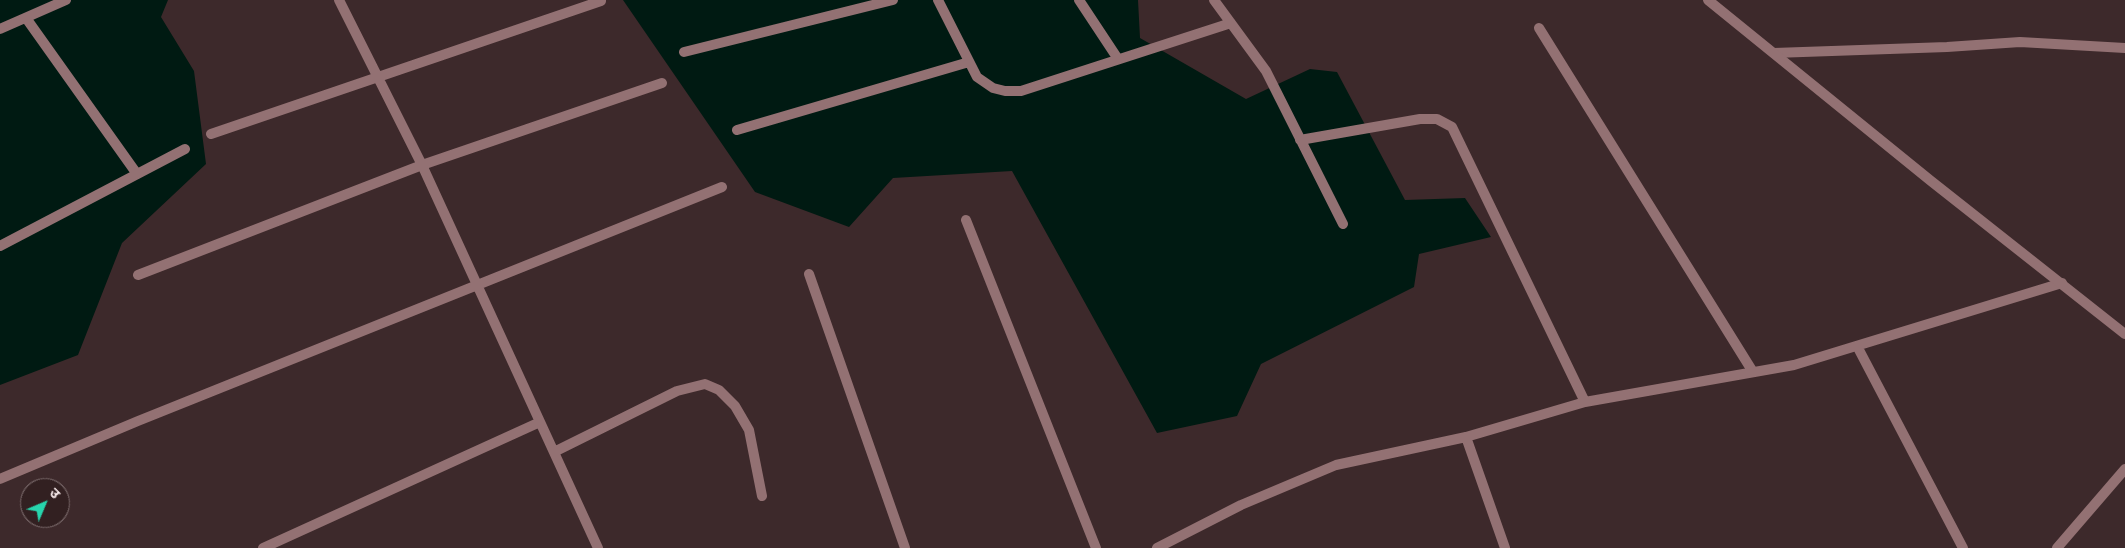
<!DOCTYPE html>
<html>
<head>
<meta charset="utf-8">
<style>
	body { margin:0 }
	#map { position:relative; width:2125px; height:548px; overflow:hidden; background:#3d292b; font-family:"DM Sans","Noto Sans Devanagari",sans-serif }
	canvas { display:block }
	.north { position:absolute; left:20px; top:478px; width:50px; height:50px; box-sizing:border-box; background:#322021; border:1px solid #837374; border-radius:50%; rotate:45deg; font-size:14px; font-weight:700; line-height:20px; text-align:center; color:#fceff0 }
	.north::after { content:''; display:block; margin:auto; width:18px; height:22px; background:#27d5ad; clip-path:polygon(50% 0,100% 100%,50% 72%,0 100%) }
</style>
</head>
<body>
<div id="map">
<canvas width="2125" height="548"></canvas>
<div class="north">उ</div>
</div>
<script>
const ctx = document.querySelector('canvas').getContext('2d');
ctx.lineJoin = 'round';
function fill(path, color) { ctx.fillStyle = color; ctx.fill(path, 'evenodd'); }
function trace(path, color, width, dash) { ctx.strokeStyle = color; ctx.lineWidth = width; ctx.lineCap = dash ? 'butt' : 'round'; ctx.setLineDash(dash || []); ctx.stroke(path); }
fill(new Path2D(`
	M0 0H168L161 17 194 71 206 164 122 243 78 355 0 385Z
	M623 0H1138L1140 38 1246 99 1310 69 1337 72 1405 200 1465 198 1491 237 1419 254 1414 287 1261 364 1237 416 1157 433 1012 171 893 178 849 227 755 192Z`), '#001a12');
trace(new Path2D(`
	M339 0 422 165 598 548
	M938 0 977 77 993 88 1005 91H1021L1231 23
	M1079 0 1118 59
	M1214 0 1266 71 1343 224
	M26 18 137 174
	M1539 28 1753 372
	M0 29 66 0
	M684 52 893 0
	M1774 53 1947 47 2020 42 2125 48
	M737 130 969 62
	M211 134 601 1
	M1300 140 1420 119H1437L1452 127 1585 402
	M966 220 1096 548
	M0 246 185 149
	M809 274 905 548
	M138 275 422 165 662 83
	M1857 346 1963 548
	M1466 437 1505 548
	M554 452 677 391 705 384 719 390 735 406 749 430 762 496
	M0 479 138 421 722 187
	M263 548 540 422
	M1157 548 1241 505 1336 465 1466 437 1585 402 1794 365 2062 283
	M2057 548 2125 469`), '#937173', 10);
trace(new Path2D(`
	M1708 0 1931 181 2125 334`), '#937173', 10);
</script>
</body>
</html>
